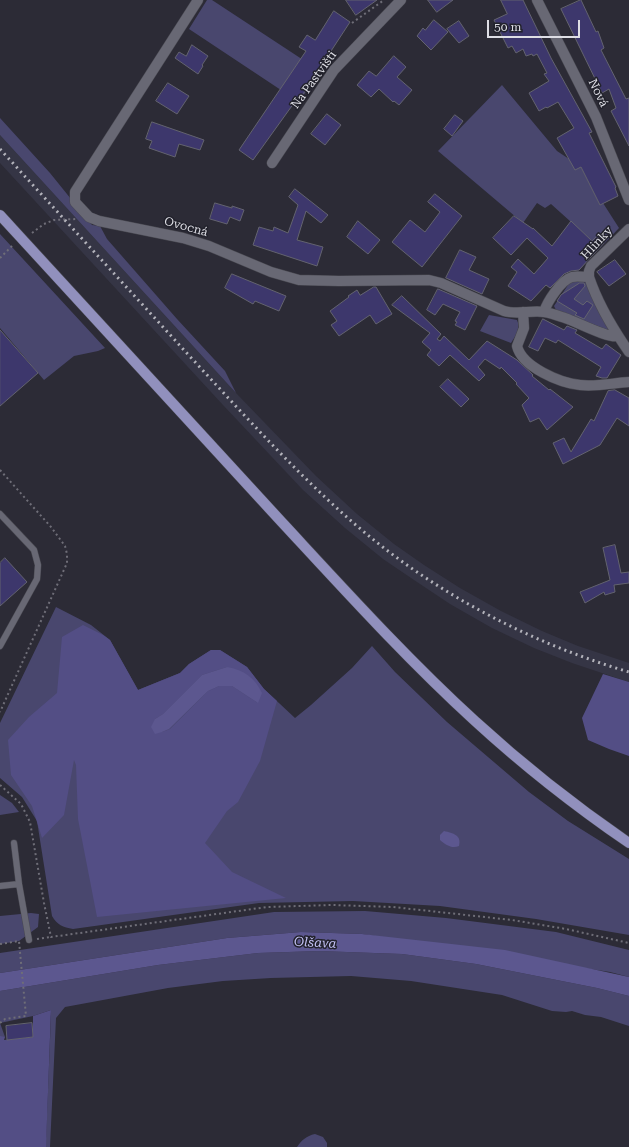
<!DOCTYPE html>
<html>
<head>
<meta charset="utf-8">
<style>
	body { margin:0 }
	#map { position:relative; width:629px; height:1147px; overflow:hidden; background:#2c2b36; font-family:"Roboto Serif",serif }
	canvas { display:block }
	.scale { position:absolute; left:487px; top:20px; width:93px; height:18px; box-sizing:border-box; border:2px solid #dedee5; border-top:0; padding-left:5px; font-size:12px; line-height:14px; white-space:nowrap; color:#dedee5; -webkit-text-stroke:3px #22222c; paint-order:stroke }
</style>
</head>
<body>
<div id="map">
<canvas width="629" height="1147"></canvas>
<div class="scale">50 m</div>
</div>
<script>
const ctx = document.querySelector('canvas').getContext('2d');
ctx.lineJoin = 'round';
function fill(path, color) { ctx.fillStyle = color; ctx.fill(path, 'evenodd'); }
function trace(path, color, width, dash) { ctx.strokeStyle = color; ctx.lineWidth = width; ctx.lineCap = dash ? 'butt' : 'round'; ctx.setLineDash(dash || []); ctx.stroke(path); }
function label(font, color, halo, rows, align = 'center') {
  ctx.font = font + ' "Roboto Serif",serif'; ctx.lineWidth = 3; ctx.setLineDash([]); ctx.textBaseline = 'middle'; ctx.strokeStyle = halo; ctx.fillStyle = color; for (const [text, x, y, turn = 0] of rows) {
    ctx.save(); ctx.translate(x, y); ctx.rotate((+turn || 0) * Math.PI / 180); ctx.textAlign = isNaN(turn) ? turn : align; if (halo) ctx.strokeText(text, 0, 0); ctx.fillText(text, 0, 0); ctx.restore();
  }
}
fill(new Path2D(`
	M0 135 236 393 316 476 357 514 394 544 424 565 460 588 501 611 542 631 578 646 629 663V682L572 663 534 648 492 628 450 604 414 580 383 559 345 528 303 490 223 405 0 163Z`), '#353545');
fill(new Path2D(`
	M207 0H212L320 71 299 102 189 29Z
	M502 85 557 151 581 167 600 205 603 203 619 228 600 248 551 204 545 208 537 203 523 223 438 151Z
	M0 118 50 173 92 225 100 226 107 239 177 319 225 371 236 393 0 135Z
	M0 234 105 348 98 351 74 356 44 380 0 328Z
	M579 280 586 283 608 326V330L556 310 554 306 570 282Z
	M489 315 517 320C521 328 515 337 511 343L480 331Z
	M56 607 91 625 110 640 138 690 180 673 189 664 211 650H220L247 667 264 689 295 718 311 705 352 668 372 646 395 672 447 722 529 792 568 821 629 859V935L536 919 440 906 353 901 259 903 73 929C63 927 57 925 52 916L37 821 22 797 0 778V723Z
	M0 795 12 803 19 812 0 815Z
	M365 911 446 918 556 932 629 950V977L610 972 362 934 301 932 227 938 0 973V953L274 912Z
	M31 913 39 914 38 927 19 941 0 944V916Z
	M319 951 402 954 476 964 597 988 629 996V1026L601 1017 585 1015 572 1011 566 1012 552 1011 502 995 411 981 351 976 271 978 223 981 168 988 65 1007 56 1018 50 1147H0V1141L46 1139 51 1015V1010L33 1016 0 1023 5 1037H0V991L158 965 258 953Z
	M315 1134 323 1137 327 1143V1147H297C302 1140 306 1136 315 1134Z`), '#49476e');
fill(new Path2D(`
	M83 625 103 635 110 640 138 690 180 673 189 664 211 650H220L247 667 264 689 277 701 260 761 238 802 227 811 205 843 232 872 286 898 97 917 78 819 76 765 74 760 64 815 42 838 32 806 11 775 8 740 29 717 57 693 62 637ZM227 667 258 703 232 686H219L208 691 170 729 162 732 155 719 163 714 202 675Z
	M603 674 629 682V756L609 749 588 740 582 718Z
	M51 1010 46 1147H0V1036L5 1037 4 1040 33 1037V1016Z`), '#534e85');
fill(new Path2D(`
	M227 667C244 670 255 678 262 693L258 703 232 686H219L208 691 169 729 162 732 155 734 151 727 155 719 163 714 202 675Z
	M444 831C453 833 462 835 459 846 452 849 446 845 440 840V835Z
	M301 932 362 934 505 950 629 977V996L597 988 476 964 402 954 319 951 258 953 158 965 0 991V973L227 938Z`), '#5c578f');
const building = new Path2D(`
	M346 0H377L356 15Z
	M428 0H453L437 12Z
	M501 0H523L551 58 592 132 589 133 616 187 615 188 618 196 600 205 581 167 575 170 557 138 574 128 558 102 547 108 546 107 539 111 529 93 549 81 544 74 547 73 537 54 533 56 532 54 526 56 523 49 516 53 512 46 508 48 494 20 507 14Z
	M581 0 596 32 598 31 604 48 601 50 626 99 629 98V146L611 111 616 108 609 89 602 93 561 9Z
	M334 11 350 22 301 97 299 96 253 160 239 150 306 51 299 47 307 35 315 40Z
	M434 20 448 32 431 50 417 36 423 28 425 30Z
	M459 21 469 36 459 43 447 29Z
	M192 45 208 56 202 65 203 66 198 74 175 58 179 52 186 56Z
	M394 56 406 67 397 77 412 90 399 105 394 101 393 102 379 89 371 97 357 85 369 71 376 76Z
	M168 83 189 96 177 114 156 101Z
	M327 114 341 125 325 145 311 134Z
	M455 115 463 121 452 136 444 129Z
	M152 122 204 140 200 150 179 144 175 157 149 148 152 141 146 139Z
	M295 189 328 215 321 223 306 211 297 240 323 247 317 266 253 245 259 227 273 231 274 227 288 233 298 205 289 197Z
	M435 194 462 216 422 267 392 242 410 220 425 232 440 212 428 202Z
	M215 203 232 208V206L244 210 240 221 230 217 227 224 210 219Z
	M514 216 533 229V228L552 246 571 221 592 241 597 236 604 243 579 270 571 271 564 274 550 288 546 285 531 301 508 286 517 272 511 267 518 259 534 274 548 258 527 238 511 255 493 238Z
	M358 221 380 240 368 254 347 237Z
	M460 250 476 257 469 270 489 279 482 294 446 278Z
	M615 260 626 274 609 286 597 272Z
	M232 274 286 296 279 311 255 301 253 304 225 288Z
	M580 283H584L585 286 574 299 583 305 587 301 593 305 584 319 575 315 577 313 557 301 561 295Z
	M374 287H376L392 314 376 324 370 315 339 336 331 325 337 321 330 311 349 297 348 296 357 290 360 295Z
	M438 289 477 306 465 330 455 325 457 322 455 321 460 312 443 304 435 315 427 310Z
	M402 296 441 334 437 339 440 341 444 336 469 360 487 341 517 360 533 375 532 376 549 390 550 389 573 407 547 430 539 418 530 422 522 405 529 398 516 384 517 383 501 367 500 369 485 359 478 367 485 375 479 381 450 355 439 366 427 355 431 350 422 342 430 333 392 305Z
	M543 319 564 330 567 326 577 330 575 333 602 349 606 344 621 355 607 378H602L596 376 601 367 558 340 556 343 545 338 538 351 529 347Z
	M0 330 38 373 0 406Z
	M448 379 469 399 461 407 440 387Z
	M615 390 629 398V426L617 418 600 445 563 464 553 443 564 438 571 452 591 419 594 421 608 391Z
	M615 545 621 573 629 572V583L614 585 615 592 605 595 604 592 585 603 580 592 610 580 603 548Z
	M5 558 27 582 0 606V563Z
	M32 1023 33 1037 7 1040 6 1026Z`);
fill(building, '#3d376c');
trace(building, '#63636f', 1);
const lane = new Path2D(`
	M0 514 34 550 38 565 37 579 0 646
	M14 843 19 884 29 940
	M0 886 19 884`);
const street = new Path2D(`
	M198 0 75 192V202L89 217 99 221 183 238 209 246 271 272 299 280 339 281 429 280 441 283 504 311C517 315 531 310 544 312 551 313 559 316 565 318 577 322 609 339 618 336
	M537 0 596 117 629 200
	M272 163 334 70 401 0
	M589 277V271L591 266 629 229
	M523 312 524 328 517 346C522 367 560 383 580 385 596 387 613 383 629 382
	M544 312C547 302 561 280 572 277 577 276 583 277 589 277 598 304 613 329 629 352`);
const primary = new Path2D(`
	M0 215C93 316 185 418 278 518 342 587 405 657 475 721 523 765 575 806 629 843`);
trace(lane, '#494951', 7);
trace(street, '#494951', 11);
trace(primary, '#494951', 11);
trace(new Path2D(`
	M352 23 384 0
	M32 233 44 224 54 220 76 219
	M0 258 13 245
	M0 470 51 527 65 546 67 554V563L0 712
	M0 785 21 804 30 822 44 903 51 937 267 907 332 905 393 907 512 920 566 929 629 943
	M37 939 51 937
	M0 944 19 941
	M0 1023 5 1019 26 1016 19 941`), '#6f6e78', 2, [2, 3]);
trace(lane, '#686874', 6);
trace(street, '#686874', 10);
trace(primary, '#9190bd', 10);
trace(new Path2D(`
	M0 149C61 216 122 282 183 349 237 407 290 467 349 519 429 590 527 642 629 672`), '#b3b3bb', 3, [2, 4]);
label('12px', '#dedee5', '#22222c', [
	["Na Pastvišti",314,80,-54],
	["Nová",598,93,64],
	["Ovocná",186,227,15],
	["Hlinky",597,243,-47]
]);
label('italic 13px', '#c2c0f3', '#22222c', [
	["Olšava",315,943,3]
]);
</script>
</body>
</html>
